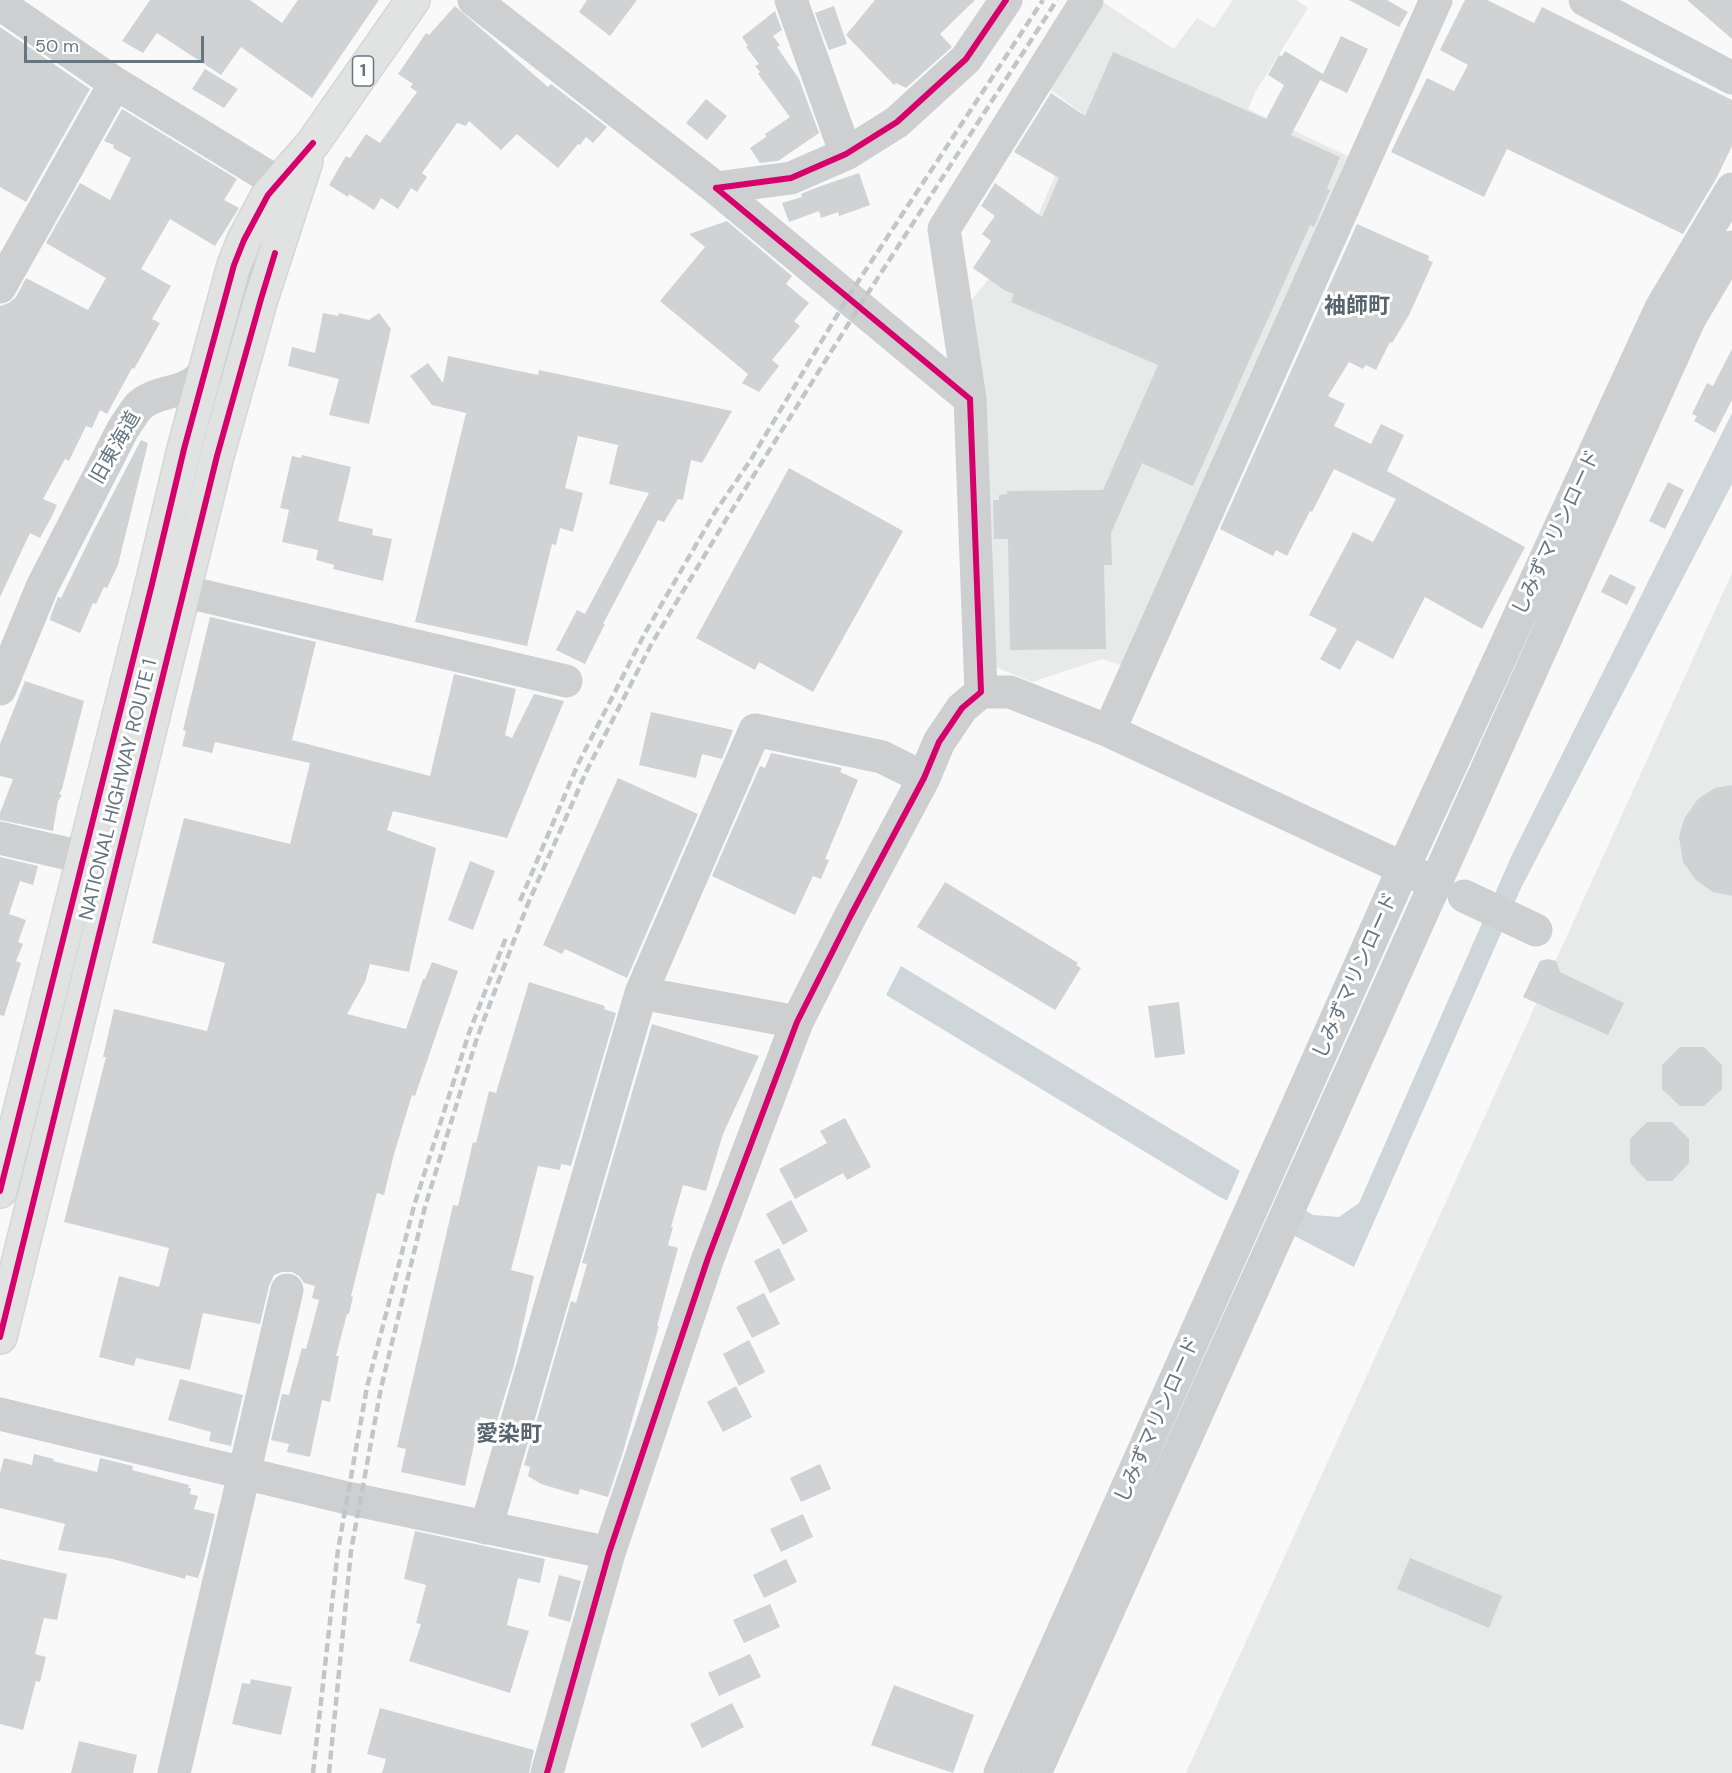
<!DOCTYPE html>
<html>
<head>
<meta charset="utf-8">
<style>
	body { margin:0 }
	#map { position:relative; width:1732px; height:1773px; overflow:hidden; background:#f9f9f9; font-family:"DM Sans",sans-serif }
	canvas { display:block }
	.scale { position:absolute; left:24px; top:36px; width:180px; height:27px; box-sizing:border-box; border:3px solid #657683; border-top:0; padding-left:8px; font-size:18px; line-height:21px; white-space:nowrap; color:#657683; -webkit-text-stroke:4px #fff; paint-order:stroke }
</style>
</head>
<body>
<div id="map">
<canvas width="1732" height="1773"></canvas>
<div class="scale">50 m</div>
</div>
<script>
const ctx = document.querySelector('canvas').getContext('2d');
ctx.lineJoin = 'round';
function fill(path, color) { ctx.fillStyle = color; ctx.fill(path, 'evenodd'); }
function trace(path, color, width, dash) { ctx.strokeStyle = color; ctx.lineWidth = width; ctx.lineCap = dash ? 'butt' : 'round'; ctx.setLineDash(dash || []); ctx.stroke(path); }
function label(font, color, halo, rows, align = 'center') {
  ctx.font = font + ' "DM Sans","Noto Sans JP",sans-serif'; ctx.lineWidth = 6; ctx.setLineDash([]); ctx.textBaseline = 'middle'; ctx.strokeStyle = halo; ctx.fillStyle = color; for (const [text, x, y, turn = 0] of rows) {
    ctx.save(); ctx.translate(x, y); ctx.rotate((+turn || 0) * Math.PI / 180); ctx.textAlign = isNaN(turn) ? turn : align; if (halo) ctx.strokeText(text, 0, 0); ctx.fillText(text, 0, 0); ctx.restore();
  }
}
fill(new Path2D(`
	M1100 0 1174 49 1197 18 1214 28 1233 0H1296L1308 8 1256 91 1248 109 1348 156 1124 666 1102 659 1032 682 991 665 965 308 1035 222 1082 113 1044 85Z
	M1732 573V1773H1186Z`), '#e8e9e9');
fill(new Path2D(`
	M1732 413V484L1521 888 1354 1267 1218 1196 886 995 901 966 1313 1215 1339 1217 1359 1203 1511 857Z`), '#ced6d9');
fill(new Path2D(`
	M1241 1168 1305 1207 1292 1238 1226 1203Z`), '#f9f9f9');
fill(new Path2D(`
	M150 0H250L282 23 298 0H379L312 98 241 47 221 75 157 33 143 53 122 41Z
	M587 0H637L610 36 579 12Z
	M875 0H975L940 34 952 47 906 88 896 83 894 85 846 35Z
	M1349 0H1387L1408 12 1399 27Z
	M1465 0H1487L1534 23 1542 7 1732 100V146L1716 179 1683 234 1507 149 1484 197 1391 152 1427 78 1454 91 1468 65 1440 50Z
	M1687 0H1732V39Z
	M455 6 548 87 551 84 607 127 593 143 586 137 580 145 578 144 558 168 517 134 501 150 469 121 466 126 457 123 422 173 427 177 417 192 411 188 398 209 381 198 374 210 349 194 348 197 329 185 346 156 350 158 366 134 380 143 417 92 410 87 413 84 398 74 426 33 429 35Z
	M834 6 847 44 829 50 815 13Z
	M775 11 782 30 773 36 780 45 777 47 799 79 819 133 778 161 760 163 750 148 766 137 765 134 790 117 758 74 760 72 755 66 759 64 746 47 748 46 742 37Z
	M0 27 90 89 26 202 0 187Z
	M1341 36 1368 49 1347 93 1320 80 1291 135 1340 157 1327 188 1330 190 1314 227 1310 225 1193 486 1142 463 1111 533 1112 565H1104L1106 649 1010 650 1008 539H994L993 500H999V495L1007 494V491L1103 490 1158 365 1011 302 1014 294 1004 290 973 268 991 241 982 234 995 216 981 206 995 183 1042 217 1059 178 1014 152 1051 93 1085 116 1113 52 1266 119 1284 85 1268 75 1279 55 1282 56 1285 51 1323 74Z
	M205 69 238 89 224 108 192 89Z
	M706 99 727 116 707 140 686 123Z
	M122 109 237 179 224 200 239 208 215 246 170 219 141 269 171 286 152 319 160 323 134 369 132 368 107 414 100 410 92 428 86 426 69 461 65 459 43 499 57 505 52 516 40 538 30 533 0 597V306L9 303 16 297 26 278 88 310 106 278 46 243 80 183 110 200 131 158 113 148 114 145 104 141Z
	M859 173 870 205 839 216 838 212 821 218 819 211 789 222 782 203 802 197 801 194 818 187Z
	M727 221 792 276 786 284 809 303 794 321 800 326 772 360 779 366 759 392 742 383 748 374 660 301 705 247 689 234Z
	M1357 224 1429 256 1428 260 1433 262 1409 315 1392 343 1390 342 1376 370 1366 365 1363 369 1349 362 1328 396 1345 404 1334 426 1371 444 1381 424 1404 435 1387 471 1525 547 1482 629 1425 597 1393 659 1357 640 1340 670 1320 659 1337 629 1309 615 1353 532 1373 542 1396 499 1334 469 1312 512 1310 511 1287 556 1276 550 1273 556 1220 529Z
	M323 313 338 316 339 313 369 320 379 313 391 329 369 424 329 415 339 379 288 366 292 347 315 353Z
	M1732 349V400L1715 433 1694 421 1697 416 1692 414 1707 383 1713 386Z
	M448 356 538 375 539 370 732 411 702 463 691 460 683 500 678 499 664 522 658 520 603 624H605L585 664 556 650 577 610 585 614 649 493 609 484 618 445 578 436 565 488 583 493 573 532 560 528 556 545 552 544 527 646 415 622 466 413 432 405 410 376 428 363 443 383Z
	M141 440 148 443 118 565 107 588 104 587 96 604 93 603 80 633 50 620 51 615 58 597 61 598 94 530Z
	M302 455 351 467 338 521 373 529 372 535 392 539 383 581 333 569 334 565 316 560 318 550 282 542 289 510 280 508 292 456 301 458Z
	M789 468 903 531 813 692 759 662 755 670 696 638Z
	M1668 482 1684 490 1665 529 1649 521Z
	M1610 574 1636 587 1627 605 1601 592Z
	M210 617 316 642 292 740 430 776 454 674 516 689 505 735 512 738 534 694 564 701 507 838 393 811 387 830 436 848 409 972 370 964 365 982 347 1014 406 1029 423 979H425L432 962 458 971 415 1096 412 1095 394 1154 384 1195 377 1193 351 1296 353 1297 349 1314H347L336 1356H339L330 1402 322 1400 310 1457 287 1452 289 1444 271 1440 282 1394 289 1395 302 1348 306 1349 319 1300 312 1298 315 1286 304 1283 299 1276 292 1272H282L274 1275 269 1286 260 1324 203 1313 190 1370 136 1358 134 1366 99 1357 119 1276 159 1287 169 1248 64 1222 106 1057H103L114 1009 207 1031 225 963 152 943 184 818 290 844 310 763 215 742 212 753 182 746 186 731 183 730Z
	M25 681 84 701 62 789 59 794 62 795 58 801 53 831 0 820V813L13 779 0 776V744Z
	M651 712 733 730 722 759 702 754 696 778 639 765Z
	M771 753 842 768 840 772 858 780 825 859 829 860 821 879 813 876 795 915 712 876 760 766 765 768Z
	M618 778 698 814 627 978 565 949 562 954 543 945Z
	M1732 785V896L1713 892 1696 880 1683 862 1679 837 1684 819 1698 799 1715 788Z
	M0 857 38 866 33 885 20 881 9 914 26 920 18 942 23 944 16 961 21 963 4 1016 0 1015Z
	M470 861 495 871 473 930 448 920Z
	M945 882 1078 963 1076 965 1081 968 1055 1010 917 927Z
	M1548 959 1556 961 1560 972 1624 1003 1608 1035 1523 997 1540 961Z
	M529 982 605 1006 604 1009 616 1013 571 1166 561 1164 560 1170 538 1166 511 1270 534 1276 514 1365 497 1421 480 1417 465 1486 401 1472 406 1449 397 1447 453 1205 458 1206 473 1142 476 1143 489 1091 496 1093Z
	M1179 1002 1185 1054 1155 1058 1148 1006Z
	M652 1024 759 1056 723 1134 706 1191 683 1185 671 1227H673L668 1245 678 1248 657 1326H659L623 1452 608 1497 580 1489 578 1495 541 1484 528 1476 530 1467 524 1465 571 1301 576 1303 587 1264 582 1263Z
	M1680 1047H1704L1722 1065V1089L1704 1106H1680L1662 1089V1065Z
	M845 1118 871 1167 847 1180 843 1173 795 1199 779 1169 827 1143 820 1131Z
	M1647 1122H1672L1689 1139V1163L1672 1181H1647L1630 1163V1139Z
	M791 1200 808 1231 783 1245 766 1214Z
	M779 1248 795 1280 770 1293 754 1261Z
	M764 1293 780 1324 752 1338 736 1307Z
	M749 1340 765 1372 739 1386 723 1354Z
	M180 1379 243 1395 231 1446 209 1441 211 1432 168 1420Z
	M736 1386 752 1417 723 1432 707 1402Z
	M34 1454 54 1459 53 1461 97 1472 100 1458 133 1466 132 1470 189 1485 188 1488H191L190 1494 198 1496 194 1509 215 1514 203 1563 198 1578 186 1575 185 1579 113 1559 58 1550 65 1524 0 1508V1473L4 1458 32 1465Z
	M820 1464 831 1489 801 1502 790 1478Z
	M803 1514 813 1537 781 1552 770 1529Z
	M415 1531 545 1559 540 1583 518 1578 507 1625 529 1631 510 1693 409 1661 421 1624 416 1623 426 1585 404 1579Z
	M1410 1558 1502 1596 1489 1628 1397 1589Z
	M0 1559 67 1574 57 1620 44 1618 35 1654 46 1657 40 1682 36 1681 23 1730 0 1724Z
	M786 1559 797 1582 764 1598 753 1575Z
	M559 1575 581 1581 570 1622 548 1616Z
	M770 1604 780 1627 744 1643 733 1620Z
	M750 1654 761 1677 719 1696 708 1673Z
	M251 1679 292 1687 281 1735 232 1724 242 1683 250 1684Z
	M894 1685 974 1715 953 1773 871 1745Z
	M732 1703 744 1727 702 1748 690 1724Z
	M380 1708 534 1750 529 1773H382L386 1759 367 1754Z
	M79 1741 137 1755 133 1773H71Z`), '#d0d2d3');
const highway = new Path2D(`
	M0 1191 152 584 184 449 234 265 244 240 268 195 313 143 413 0
	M0 1337 217 456 261 299 306 161`);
trace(highway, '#d5d6d6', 36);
trace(new Path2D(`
	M474 0 716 188 970 399
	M791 0 846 154
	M1585 0 1732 78
	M0 4 115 83 295 193
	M716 188 791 178 846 154 897 122 966 59 1006 0
	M0 287 115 83
	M157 585 566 681
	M0 689 42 587 123 429C128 422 133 413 139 406 153 392 177 394 193 383 229 358 238 318 251 280
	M981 692 970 399 944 229 1087 0
	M1109 731 1436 0
	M0 838 112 864
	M1464 896 1536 930
	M641 993 797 1022
	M0 1414 347 1498 609 1553
	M486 1528 641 993 755 730 882 757 924 778
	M174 1773 287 1290
	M547 1773 609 1553 708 1258 797 1022 851 915 924 778 939 742 962 708 981 692H1010L1109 731 1424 878
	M1000 1773 1403 869 1661 308 1732 189
	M1035 1773 1689 320 1732 247`), '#cecfd0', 33);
trace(highway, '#e1e2e2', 33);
trace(new Path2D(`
	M520 901 578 764 645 633 715 512 750 461 848 297 1043 0
	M313 1773 338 1550 367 1387 414 1206 469 1033 507 935
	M329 1773 351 1551 381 1388 425 1207 477 1038 527 906 587 770 652 643 727 518 859 307 1057 0`), '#c3c5c6', 4.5, [9, 4.5]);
trace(new Path2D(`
	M716 188 791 178 846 154 897 122 966 59 1006 0
	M716 188 970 399
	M0 1191 152 584 184 449 234 265 244 240 268 195 313 143
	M0 1337 217 456 261 299 275 253
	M547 1773 609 1553 708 1258 797 1022 851 915 924 778 939 742 962 708 981 692 970 399`), '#d6006c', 6);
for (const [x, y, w] of [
	[363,71,21]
]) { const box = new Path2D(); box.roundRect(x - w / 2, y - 15, w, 30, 4.5); ctx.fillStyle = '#fff'; ctx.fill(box); trace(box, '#657683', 1.5); }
label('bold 18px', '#657683', null, [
	["1",363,71]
]);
label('20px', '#657683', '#fff', [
	["旧東海道",116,448,-60],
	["しみずマリンロード",1557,533,-65],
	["NATIONAL HIGHWAY ROUTE 1",119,790,-76],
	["しみずマリンロード",1356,976,-66],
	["しみずマリンロード",1158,1420,-66]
]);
label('bold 22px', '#57646e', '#fff', [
	["袖師町",1357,307],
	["愛染町",509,1435]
]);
</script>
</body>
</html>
